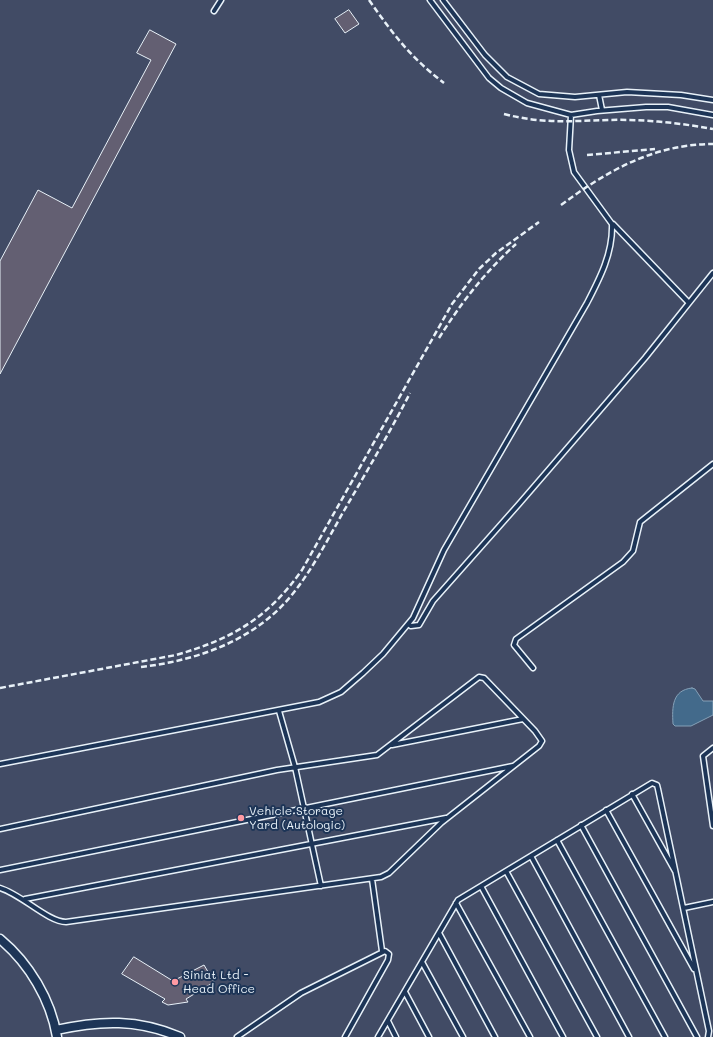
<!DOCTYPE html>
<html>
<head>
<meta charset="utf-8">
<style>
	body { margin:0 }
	canvas { display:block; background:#32425f }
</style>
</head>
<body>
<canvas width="713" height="1037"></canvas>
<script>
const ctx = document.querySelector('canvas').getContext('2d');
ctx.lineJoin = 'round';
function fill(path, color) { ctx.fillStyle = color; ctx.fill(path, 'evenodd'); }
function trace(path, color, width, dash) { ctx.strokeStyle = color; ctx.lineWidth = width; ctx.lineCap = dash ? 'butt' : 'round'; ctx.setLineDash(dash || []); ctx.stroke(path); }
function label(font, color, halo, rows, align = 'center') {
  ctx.font = font + ' Mali,sans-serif'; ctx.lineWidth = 4; ctx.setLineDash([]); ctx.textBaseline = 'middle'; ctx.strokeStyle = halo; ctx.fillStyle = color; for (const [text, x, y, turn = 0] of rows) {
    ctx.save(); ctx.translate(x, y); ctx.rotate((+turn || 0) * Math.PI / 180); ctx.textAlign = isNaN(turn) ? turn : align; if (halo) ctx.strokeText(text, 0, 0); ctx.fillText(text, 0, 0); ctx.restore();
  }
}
fill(new Path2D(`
	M0 0H713V1037H0Z`), '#414b65');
const water = new Path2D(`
	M692 688 695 689 703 701H713V715L691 726H675L673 724C672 707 672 690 692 688Z`);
fill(water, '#436a8b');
trace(water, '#85a0b7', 1);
const building = new Path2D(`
	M349 10 359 24 345 33 335 19Z
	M150 30 176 44 0 374V261L38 190 72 208 151 60 137 53Z
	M134 957 173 981 204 965 214 982 186 999 188 1002 168 1005 162 1002 165 999 122 974Z`);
fill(building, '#635f72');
trace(building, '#e8f1f8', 1);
const lane = new Path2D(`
	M430 0 489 78 501 88 527 103 571 115 597 111 646 107H668L713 115
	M443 0 485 55 507 77 539 94 575 97 627 92 681 95 713 100
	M214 11 221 0
	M599 95 602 110
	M613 224 689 303
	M408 624 411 626 419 625 433 601 519 504 645 358 713 273
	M533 668 514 645 516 639 623 562 633 551 640 522 713 464
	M279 711 295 767 321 886
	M392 745 523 719
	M713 748 703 756 713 826
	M0 764 319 702 341 692 363 673 383 654 413 618 444 550 587 303C600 278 613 253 612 224L574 172 569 150 571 115
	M632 794 675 871
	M606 810 694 969
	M581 825 697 1037
	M0 829 277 770 377 755 479 677 484 678 535 731 542 741 539 746 441 823 389 873 381 877 66 922C48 922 21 894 0 888
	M557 840 665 1037
	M531 856 629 1037
	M0 870 513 766
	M506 871 597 1037
	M372 879 382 951
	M481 886 563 1037
	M25 899 446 818
	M456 903 530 1037
	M684 908 713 902
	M439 933 495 1037
	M422 962 463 1037
	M405 992 429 1037
	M388 1021 396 1037
	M237 1037 301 993 385 951 389 954 388 960 345 1037
	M378 1037 458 900 652 783 657 785 658 789 709 1031 708 1037`);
const street = new Path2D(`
	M0 939C29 963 51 1000 57 1037
	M56 1030C101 1020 138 1019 180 1037`);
trace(lane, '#e8f1f8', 7);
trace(street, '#e8f1f8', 11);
trace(lane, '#1d3557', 4);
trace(street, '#1d3557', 8);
trace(new Path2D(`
	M369 0C393 34 410 57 444 83
	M504 114C543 124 570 121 610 120 644 119 680 123 713 129
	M587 155 655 149
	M561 205C607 171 654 144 713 144
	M439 338C461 303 485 272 516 244
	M141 667C201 660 261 638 298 587 316 563 330 535 345 509 367 471 390 432 410 393
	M0 688 176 655C232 639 268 618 302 570L452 304 479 269 496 253 539 222`), '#e8f1f8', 2.5, [6, 3]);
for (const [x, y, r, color] of [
	[241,818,4,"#ff9aa2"],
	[175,982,4,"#ff9aa2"]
]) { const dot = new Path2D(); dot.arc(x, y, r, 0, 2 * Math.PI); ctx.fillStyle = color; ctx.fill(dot); trace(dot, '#1d3557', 1.5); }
label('12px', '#e8f1f8', '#1d3557', [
	["Vehicle Storage",249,811],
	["Yard (Autologic)",249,825],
	["Siniat Ltd -",183,975],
	["Head Office",183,989]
], 'left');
</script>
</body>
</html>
